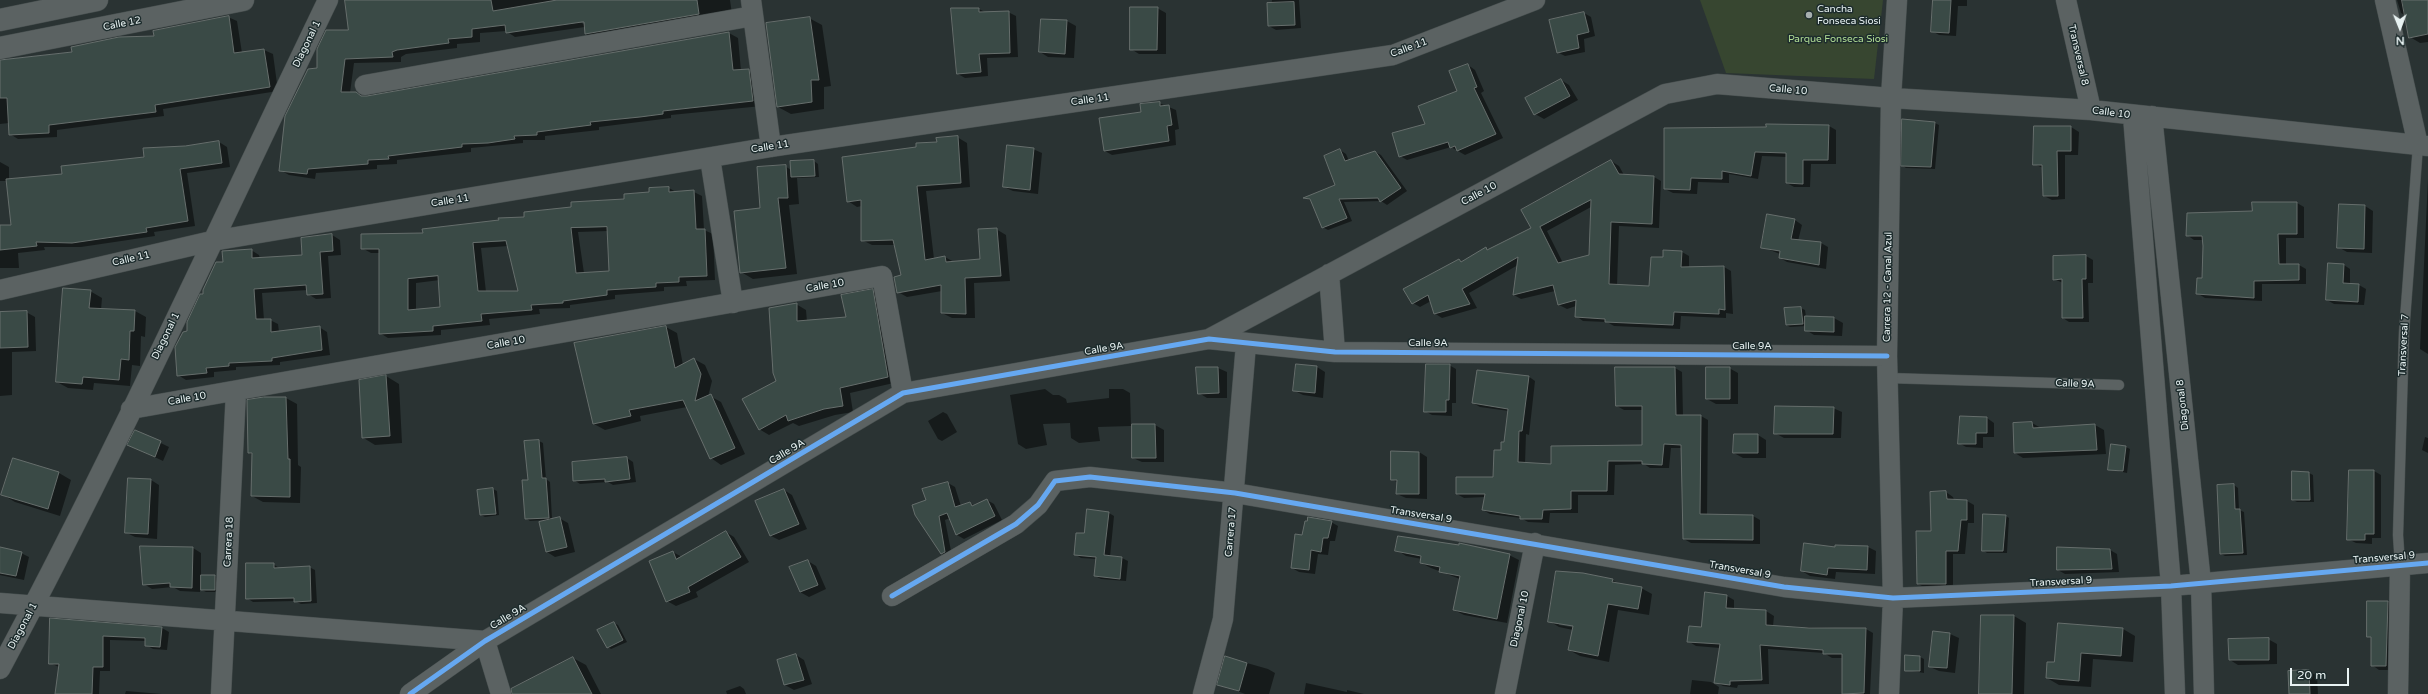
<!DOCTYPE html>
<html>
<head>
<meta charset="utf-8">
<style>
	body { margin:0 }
	#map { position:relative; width:2428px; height:694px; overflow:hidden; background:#2a3333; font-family:"Varela Round",sans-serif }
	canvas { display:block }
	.north { position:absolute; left:2380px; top:8px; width:40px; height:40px; -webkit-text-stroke:3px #1d2c2d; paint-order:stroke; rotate:179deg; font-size:11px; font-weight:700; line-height:16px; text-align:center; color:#e8f2f2 }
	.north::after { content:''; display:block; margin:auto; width:14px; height:18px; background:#e8f2f2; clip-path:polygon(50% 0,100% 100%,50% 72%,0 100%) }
	.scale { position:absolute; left:2290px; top:668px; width:59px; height:18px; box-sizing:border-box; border:2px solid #e8f2f2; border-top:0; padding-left:5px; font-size:12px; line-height:14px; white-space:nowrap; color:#e8f2f2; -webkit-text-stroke:3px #1d2c2d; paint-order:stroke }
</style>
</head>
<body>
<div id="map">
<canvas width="2428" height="694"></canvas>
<div class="north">N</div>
<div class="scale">20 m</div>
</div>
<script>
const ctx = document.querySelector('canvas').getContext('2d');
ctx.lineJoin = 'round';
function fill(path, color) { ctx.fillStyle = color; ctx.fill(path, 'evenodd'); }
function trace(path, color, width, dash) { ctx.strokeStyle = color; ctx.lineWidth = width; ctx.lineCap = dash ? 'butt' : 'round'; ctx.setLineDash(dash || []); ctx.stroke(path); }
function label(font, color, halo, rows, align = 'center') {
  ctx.font = font + ' "Varela Round",sans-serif'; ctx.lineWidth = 3; ctx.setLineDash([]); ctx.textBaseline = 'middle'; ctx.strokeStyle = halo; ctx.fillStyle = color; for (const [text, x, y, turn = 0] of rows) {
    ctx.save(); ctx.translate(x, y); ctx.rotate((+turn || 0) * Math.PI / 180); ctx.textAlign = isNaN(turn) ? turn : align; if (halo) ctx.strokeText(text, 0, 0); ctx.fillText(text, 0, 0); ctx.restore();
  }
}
fill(new Path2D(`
	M1700 0H1883L1874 79 1726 73Z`), '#374630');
fill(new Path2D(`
	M346 0H730L732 14 595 39 586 34 585 27 515 37 506 31 480 33V42L457 44V48L406 54 401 57V62L354 63 350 93H356L363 97 729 33 738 38 741 71 749 70 757 75 762 106 671 115V118L599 127V130L545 136V140H523V143L471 148V152L397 160V164L377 165V169L316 173 315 179 289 175 280 170 318 69 349 31ZM578 18 585 22V25L577 20Z
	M1272 0H1299L1301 28 1276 30 1269 26Z
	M1934 0H1967V6H1958L1956 36 1939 35 1932 31Z
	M2397 0H2428V42L2420 43 2410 37 2406 16 2401 13Z
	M1157 8 1166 13V54H1139L1131 49Z
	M952 9H979L985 12H1008L1016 16 1018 57 987 58 988 76 965 78 958 74Z
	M1584 13 1591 17 1595 36 1584 39 1585 52 1565 56 1557 52Z
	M228 17 237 21 242 53 264 50 273 54 278 91 163 109 164 116 57 130V137L18 139 10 134 9 123 0 124V61L73 53 155 37Z
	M809 18 822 25 831 86 824 87V109L791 114 778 107Z
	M1041 20 1067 21 1076 26 1074 58 1048 57 1040 52Z
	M1468 65 1475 70 1484 91 1481 93 1503 138 1465 155 1451 147 1407 160 1400 156 1458 92Z
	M1561 80 1569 85 1578 100 1544 119 1535 114Z
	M1159 103 1176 110 1179 129 1175 130 1176 145 1112 155 1105 151 1142 113Z
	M1903 120 1935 123 1939 125 1935 169 1906 168 1902 165Z
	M1829 126 1836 130V164H1811L1810 187H1794L1787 183V157L1762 156 1758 179 1729 174V183L1698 182 1697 194 1673 193 1665 189V129Z
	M2071 127 2079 132 2078 155H2065V199L2052 200 2044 196 2043 168 2034 164Z
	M957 137 967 143 970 187 926 191 934 259 945 257 954 262 982 260 996 229 1006 235 1010 281 974 283 975 318H952L942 313V291L907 297 898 292 902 276 895 245H872L862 240V206L857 207 848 201 917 147Z
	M219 142 227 147 230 167 187 173 195 226 154 232 155 236 81 247H44L45 250 18 253 19 268H0V226H12L7 181H0V162L9 167V180L63 175 185 147Z
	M1033 149 1042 153 1038 194 1013 191 1004 187Z
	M1340 150 1346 154 1349 161 1375 152 1381 155 1407 191 1387 205 1381 201 1344 202 1352 221 1328 230 1322 227 1312 201 1306 198 1336 186Z
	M814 161 818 164 819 177 797 178 799 204 789 205 797 274 753 279 741 272 761 209 785 166 791 170V162Z
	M1611 161 1619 166 1624 175 1654 177 1661 181 1659 228 1619 226 1617 286 1650 287 1663 259 1682 252 1689 256V268L1724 267 1731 271 1733 314 1726 313V318L1681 316 1680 329 1614 326 1607 322 1583 321 1576 316V306L1567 309 1559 305 1555 291 1521 299 1514 295 1518 265 1469 293 1477 308 1442 318 1434 313 1431 301 1420 307 1413 303 1459 261 1463 262 1486 248 1489 250 1532 228ZM1591 207 1590 256 1563 263 1547 231Z
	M2428 179V354L2420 349Z
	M669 188 676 192H694L702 196 704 230 713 234 715 280 686 281 687 286 664 287V291L615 295V299L570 305V308L539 309 540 314 489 319 490 325 441 330V335L388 338 380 333V253H371L362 248 424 234 626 200ZM608 231 610 272 584 273 578 232ZM508 246 519 292H486L481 248ZM440 280 441 308 416 310V283Z
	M2297 203 2304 207V238H2286V265H2299L2306 269V284H2262V301L2205 298 2197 293 2203 279V240H2194L2187 235 2253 212Z
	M2365 206 2373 211 2372 253 2347 252 2338 247Z
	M1795 220 1802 225 1798 241 1821 243 1828 247 1826 269 1787 262 1780 258V254L1762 247Z
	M332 235 340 240 341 255 328 256 331 298 316 299 308 294V290L262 293 264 320H270L278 324 279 332 319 327 327 332 330 355 280 362V365L236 367V370L214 372V377L186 380 178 375 188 332 204 295 224 263 251 250 259 255 260 259 303 256Z
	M2086 256 2093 260V283H2088L2089 322H2069L2063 318V283L2054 279Z
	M2344 265 2350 269V284L2359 285 2366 289 2364 305 2334 304 2327 300Z
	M873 290 883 296 898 382 850 393 853 412 835 415 799 426 793 423 769 435 759 429 777 382 796 304 806 310 807 322 847 318Z
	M90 291 102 298 101 310 135 311 146 317 145 337 141 336 140 366 132 365 130 386 94 383 93 390 68 388 57 382Z
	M1801 308 1805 310 1806 317 1834 318 1843 323 1842 336 1814 335 1806 330V326L1790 327 1786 325Z
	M0 312H26L35 317 36 351 12 352V395L0 396Z
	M666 327 677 333 683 365 694 359 705 365 712 381 708 397 710 396 721 402 745 454 721 465 711 458 687 407 640 416 641 421 605 430 594 424 575 344Z
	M1297 365 1317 367 1325 372 1323 398 1303 395 1295 391Z
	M1449 365 1456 369V403H1452V416L1432 415 1425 411Z
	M1198 368H1218L1227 372V398H1207L1199 393Z
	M1616 368H1675L1682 372 1683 416H1701L1708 420 1707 515 1753 516 1760 520V544L1691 543 1684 539 1682 448H1671L1669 468H1650L1644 464 1615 465 1614 495H1578V513H1550L1549 523 1528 522 1521 518 1490 514 1483 510 1485 497 1464 498 1457 494 1494 478 1504 443 1509 411 1480 407 1473 403 1528 376 1535 381 1529 435 1526 434 1525 464 1552 465 1643 446V410H1624L1617 406Z
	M1729 368 1738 373V404H1716L1707 399Z
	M386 376 399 384 402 443 375 445 362 437 360 381Z
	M1045 389 1053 395H1059L1066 399 1067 403 1109 398V389H1123L1130 393 1131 426 1098 427 1100 441 1079 443 1071 438 1070 423 1043 424 1047 445 1026 449 1018 444 1010 395Z
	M286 398 297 404 298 465 301 467 300 503 263 502 252 496 253 455 249 453Z
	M1833 408 1842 412 1841 438H1784L1775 433Z
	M943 412 947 414 957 432 942 441 938 439 928 421Z
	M1960 417 1987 418 1994 423V437H1983V448L1966 447 1959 443Z
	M2032 423 2041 428 2095 425 2104 430 2106 454 2023 458 2015 453Z
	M1133 425H1155L1164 430V462H1142L1133 458Z
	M136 431 169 447 163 461 129 445Z
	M1758 435 1766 440V458H1743L1734 453Z
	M2425 437 2428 438V453L2422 450Z
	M539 441 543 443 546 479 550 482 552 519 559 518 568 523 575 552 555 557 547 552 546 520 530 521 526 518 529 480Z
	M2126 447 2130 449 2127 473 2109 469Z
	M1419 452 1427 457V499L1406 498 1397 494 1398 483 1392 479Z
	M627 458 633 462 636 482 613 485 608 482 580 484 574 480Z
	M14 459 59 473 71 480 60 516 15 502 3 495Z
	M2374 471 2381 475V538H2372V544L2356 543 2348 539V499Z
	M2293 472 2309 473 2313 475 2314 502H2297L2293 500Z
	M129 479 151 480 159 485 157 539 135 537 127 533Z
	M948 483 955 487 961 506 970 503 975 506 987 500 994 504 1002 520 964 539 957 535 950 518 945 520 952 556 949 558 942 554 927 501Z
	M2234 485 2238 488 2239 510 2244 512 2247 555 2225 556 2221 554Z
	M493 489 497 491 499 515 485 517 481 515Z
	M784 490 792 495 807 529 779 540 771 536Z
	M1946 492 1953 497 1954 500 1967 501 1974 505V523H1968L1965 554H1953V588H1926L1918 584 1932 532Z
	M1109 513 1114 516 1110 557 1122 558 1128 561 1126 581 1101 579 1095 576 1097 559 1081 558 1076 555 1084 535Z
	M2006 516 2009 518 2007 553H1987L1983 550Z
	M1331 522 1338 526 1335 541H1330L1328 555 1318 554 1315 574 1299 572 1292 568 1303 536Z
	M726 532 734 537 749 562 696 592 698 597 676 606 667 601 673 552 682 557Z
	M1868 547 1876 551 1875 574 1836 572 1835 579 1810 576 1802 571 1836 548Z
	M0 548 21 553 29 557 24 580 0 575Z
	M193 548 201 553V576H215L219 578 218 592H206L200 589V592L180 591 173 587 152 589 144 584Z
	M1397 550 1509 555 1519 560 1507 623 1464 615 1454 610 1460 579 1431 568 1421 563 1422 559 1406 556Z
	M2110 550 2117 554 2119 572 2065 574 2058 570Z
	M808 561 816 566 826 589 809 597 800 592Z
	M273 564 279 568 309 567 315 570 317 603 301 604 295 601 253 602 247 598Z
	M1612 580 1620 584 1641 588 1652 594 1649 615 1618 610 1609 662 1580 656 1569 650 1573 630 1559 627 1549 621ZM1559 623 1578 626 1577 628 1559 625Z
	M1727 596 1734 600V610L1766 611 1774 616 1773 626 1866 629 1873 633 1870 694H1843V658H1832L1824 653 1768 649 1769 684 1738 685 1737 688 1723 686 1715 682 1720 648 1696 646 1688 641 1702 628Z
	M2388 602 2395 606 2393 670H2379L2372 665V638L2368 636Z
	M2014 616 2026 623 2024 694H1980Z
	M51 620 162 628 169 632 167 650 153 649 146 645V641L110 640V671H100L99 694H56L59 667 50 663Z
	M614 623 618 625 627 642 611 649 608 647Z
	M2059 624 2123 629 2135 636 2133 662 2093 659 2091 687 2059 685 2047 678 2055 663Z
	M1934 632 1950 634 1959 638 1955 673 1939 671 1930 667Z
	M2268 639 2277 644V664L2238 665 2230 660Z
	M796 655 804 660 812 684 794 690 785 685 778 660Z
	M1226 657 1268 669 1275 673 1269 694H1245L1219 684Z
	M1920 657 1924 659V673L1906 670Z
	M573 658 586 665 601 694H524Z
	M2309 671 2317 676 2318 694H2290Z
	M1692 680 1711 682 1719 687 1718 694H1690Z
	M1306 683 1347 692V690L1364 694H1304Z
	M740 686 744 689 746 694H727L726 691Z
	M126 691 162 694H125Z`), '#0007');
const building = new Path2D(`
	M345 0H491L493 11 557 0H697L699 14 585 34 584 22H582L506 33 505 25 472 29V37L448 39 449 43 397 50 392 52 393 57 345 59 341 92H356L361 96H367L729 32 733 70 749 69 753 101 663 111V114L640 117 590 122 591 125 537 132V135L514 136 515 139 488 143 462 144V147L388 156 389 159 368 160V164L308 169 307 174 279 171 285 116 308 69 317 68V49L326 30H348Z
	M1933 0H1951L1949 33 1931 32Z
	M2402 0H2428V34L2409 38Z
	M1294 2 1295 25 1268 26 1267 3Z
	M1130 7H1158L1157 50H1130Z
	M951 8H979V12L1009 11 1010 53 979 54 981 72 957 74Z
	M1584 12 1589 32 1577 35 1579 48 1557 53 1549 20Z
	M229 16 234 53 264 49 270 87 155 105 156 112 49 125V133L9 135 7 98H0V60L72 52 71 47 119 37 154 36 153 31Z
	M810 17 819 80H811L812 102 777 107 766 23Z
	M1041 19 1067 20 1065 54 1039 52Z
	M1468 64 1477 87 1474 88 1496 134 1457 151 1455 146 1450 148 1448 142 1399 157 1392 133 1425 124 1418 106 1457 91 1449 71Z
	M1561 79 1570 96 1534 115 1525 98Z
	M1160 102V106L1169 105 1172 125 1167 126 1169 141 1104 151 1099 118 1141 112 1140 104Z
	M1902 119 1935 122 1931 167 1901 166Z
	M1766 124 1829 125 1828 160H1803V184L1786 183V153L1755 152 1751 176 1722 171V179L1691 178 1690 190 1664 189V128L1766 127Z
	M2034 126H2071V151H2057L2058 196H2043L2042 165H2033Z
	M958 136 961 183 917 186 925 260 945 256 946 262 980 259 978 229 997 228 1001 276 965 278 966 314 941 313V285L897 293 894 277 901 275 893 240 861 241V200L847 202 842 157 916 147V143L937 142 936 138Z
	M219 141 222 163 180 169 188 221 146 228 147 232 72 243 36 242 37 246 0 250V225H11L6 179 62 174 61 166 144 157 143 148 185 146Z
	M1007 145 1034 148 1030 190 1003 187Z
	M1340 149 1345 161 1375 151 1401 188 1380 202 1378 198 1339 199 1347 218 1322 228 1310 199 1303 198 1335 185 1324 156Z
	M814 160 815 176 791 177 790 161Z
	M1611 160 1619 174 1654 176 1652 224 1611 222 1609 284 1649 286 1651 257H1663V250L1682 251 1681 267 1724 266 1725 310 1719 309V314L1674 312 1673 325 1605 322V319L1575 317 1576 300 1558 305 1553 285 1513 295 1518 257 1462 289 1470 304 1434 314 1428 295 1412 304 1403 289 1459 259 1461 262 1486 247 1487 250 1531 228 1521 210ZM1591 200 1589 255 1558 263 1540 227Z
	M786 165 788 198H778L786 268 740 273 734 211 760 208 757 167Z
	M669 187V192L694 190 696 229H705L707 276 679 277V282L656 283V287L607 290V295L563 301V303L531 305 532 310 481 314 482 321 433 326V331L379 334V249H361V234L423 233 422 229 499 220 498 218 524 217V212L571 207V202L624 199V194L649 192V188ZM607 227 609 271 576 273 571 228ZM506 241 518 291H478L473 243ZM438 276 440 307 408 310V279Z
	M2252 202H2297V234H2278L2279 264H2299V280L2254 281V298L2196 294 2197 278H2202L2203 246 2202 236H2186L2187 213 2252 211Z
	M2339 204 2365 205 2364 249 2337 248Z
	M1767 214 1795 219 1791 239 1821 242 1819 265 1779 258 1780 251 1761 248Z
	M332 234 333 251 320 252 323 294 307 295 306 285 254 289 256 319H271V332L320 326 322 350 272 358V361L229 363V366L206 368 207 373 177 376 175 347 183 332 187 331V322L200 294H203V290L216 262H223L222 251 252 249V258L302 255 301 238Z
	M2086 255V279H2082L2083 318H2062V279L2053 280V256Z
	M2328 263 2344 264 2343 283 2359 284 2358 302 2326 300Z
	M63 288 91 290 89 308 135 310 134 331H130L129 360 121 359 119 380 83 377 82 384 56 382Z
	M873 289 888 377 840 388 843 406 824 409 788 421 786 415 759 430 742 399 776 381 773 373 769 308 797 303V321L846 317 841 295Z
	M1801 307 1803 324 1786 325 1784 308Z
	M27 311 28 347 0 348V312Z
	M1805 316 1834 317V332L1805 331Z
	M666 326 675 368 694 358 701 374 695 401 711 394 735 448 710 459 683 400 629 410 631 416 593 424 574 343Z
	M1296 364 1317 366 1315 393 1293 391Z
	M1426 364H1450L1449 400H1446V412H1424Z
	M1196 367H1218L1219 393 1198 394Z
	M1615 367H1675L1676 415H1701L1700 514 1753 515V540L1683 539 1681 445 1664 444 1662 465 1642 464V461H1608L1607 491H1571V509L1543 510 1542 519H1520V516L1482 510 1485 494H1456V477H1493L1494 450H1501V442H1504L1508 409 1472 403 1477 370 1529 376 1522 431H1519L1518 462 1551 464V446L1642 445V406H1616Z
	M1706 367H1730V399H1706Z
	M386 375 390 436 362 438 359 380Z
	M264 397H286L288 459H290V497L251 496 252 453H248L247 400Z
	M1775 406 1834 407 1833 434H1774Z
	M1960 416 1987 417V433H1976V444H1958Z
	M2032 422 2033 428 2095 424 2097 450 2014 453 2013 423Z
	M1132 424H1155L1156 458H1132Z
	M135 430 161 441 155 457 127 445Z
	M1734 434H1758V453H1733Z
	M539 440 542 478H546L549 518 525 519 522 480H528L524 441Z
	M2111 444 2126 446 2123 471 2108 470Z
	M1391 451 1419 452V494H1396L1397 480H1391Z
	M627 457 630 479 605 482V479L573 481 572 462Z
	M13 458 59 472 48 509 1 495Z
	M2349 470H2374V534H2365V540H2347Z
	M2292 471 2309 472 2310 500H2292Z
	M128 478 151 479 148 534 125 533Z
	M948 482 955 507 970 502 972 506 987 499 995 516 956 535 947 513 939 516 945 552 941 554 915 515 912 505 926 500 922 489Z
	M2234 484 2235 509H2240L2243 553 2220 554 2217 485Z
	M493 488 496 514 480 515 477 490Z
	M784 489 799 524 770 536 755 501Z
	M1946 491 1947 499 1967 500V520H1961L1958 551H1946V584H1917L1916 531H1931L1930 492Z
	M1087 509 1109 512 1104 555 1122 557 1120 579 1094 576 1096 557 1074 555 1076 533H1084Z
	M1983 514 2006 515 2003 551H1982Z
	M560 517 567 547 546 552 539 522Z
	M1308 517 1332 521 1328 538H1323L1321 552 1311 550 1309 570 1291 568 1295 534 1302 535 1305 521H1307Z
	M726 531 741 557 688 587 690 592 666 602 649 561 673 551 676 559Z
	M1398 536 1459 545V543L1510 554 1497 619 1453 610 1460 576 1439 572 1440 567 1420 563 1421 556 1395 551Z
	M1804 543 1835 547V545L1868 546 1867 570 1828 568 1827 575 1801 571Z
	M140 546 193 547 192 588 170 587V583L143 585Z
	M0 547 22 552 16 576 0 573Z
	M2057 547 2110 549 2112 569 2057 570Z
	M808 560 818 585 800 592 789 567Z
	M246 563H274V568L310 566 311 601 294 602V598L246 599Z
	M1556 571 1583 573 1613 579 1612 582 1642 587 1638 609 1608 604 1598 656 1568 650 1573 626 1548 622Z
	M201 575H215V590H201Z
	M1705 592 1727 595 1726 608 1766 610V625L1809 628H1866L1864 693 1842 694V654H1823V650L1760 645 1762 680 1730 681V685L1714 683 1720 644 1687 642 1689 626 1701 627Z
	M2367 601H2388L2386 666H2371V637H2367Z
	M1981 615H2014L2012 694H1979Z
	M50 618 162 627 160 647 145 646V638L103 636V667H93L92 694H55L59 664H49Z
	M614 622 623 640 607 648 597 630Z
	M2058 623 2123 628 2121 656 2081 653 2079 681 2046 678 2047 662H2054Z
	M1933 631 1950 633 1947 668 1929 667Z
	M2269 638V660H2229L2228 639Z
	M796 654 804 680 784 685 777 660Z
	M1905 655 1920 656V671H1905Z
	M1225 656 1247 663 1239 691 1217 685Z
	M573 657 592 694H512L511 689Z
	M2309 670 2310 694H2289L2288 671Z`);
fill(building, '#3a4a46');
trace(building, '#666e6c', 1);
const service = new Path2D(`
	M1888 378 2119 385
	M2400 565 2398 535 2404 333 2418 145`);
const minor = new Path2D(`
	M751 0 771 147
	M2066 0 2091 110
	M2385 0 2418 145
	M365 85 753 16
	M2133 116 2171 586 2175 694
	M2152 116 2201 583 2204 694
	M710 158 733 303
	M1329 274 1335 352
	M0 290 212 241 771 147 1393 55 1535 0
	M1209 339 1665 94 1717 84 1891 98 2091 110 2428 146
	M131 409 882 276 903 393
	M892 596 1016 524 1038 505 1055 481 1090 477 1235 493 1784 587 1893 598 2171 586 2428 563
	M0 603 485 641 501 694
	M0 669C117 451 220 224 328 0
	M221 694 236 391
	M410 694 485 641 903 393 1209 339 1335 352 1887 356
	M1203 694 1223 619 1246 344
	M1505 694 1535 543
	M1889 694 1893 598 1887 356 1891 98 1897 0
	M2398 694 2400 565`);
const tertiary = new Path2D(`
	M0 20 97 0
	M0 48 243 0`);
trace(service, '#464e4e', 11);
trace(minor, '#464e4e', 21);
trace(tertiary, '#464e4e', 23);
trace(service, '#5b6262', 10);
trace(minor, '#5b6262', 20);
trace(tertiary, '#5b6262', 22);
trace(new Path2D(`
	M892 596 1016 524 1038 505 1055 481 1090 477 1235 493 1784 587 1893 598 2171 586 2428 563
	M410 694 485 641 903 393 1209 339 1335 352 1887 356`), '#66a8f1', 5);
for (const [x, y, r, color] of [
	[1809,15,4,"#a6afaf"]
]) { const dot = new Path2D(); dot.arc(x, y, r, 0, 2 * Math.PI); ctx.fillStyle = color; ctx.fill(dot); trace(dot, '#1d2c2d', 1.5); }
label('10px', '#e8f2f2', '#1d2c2d', [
	["Cancha",1817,9],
	["Fonseca Siosi",1817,21]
], 'left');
label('10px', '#e8f2f2', '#1d2c2d', [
	["Calle 12",122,24,-11],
	["Diagonal 1",307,44,-64],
	["Calle 11",1409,48,-20],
	["Transversal 8",2078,55,77],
	["Calle 10",1788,90,5],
	["Calle 11",1090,100,-8],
	["Calle 10",2111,113,7],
	["Calle 11",770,147,-9],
	["Calle 10",1479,194,-28],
	["Calle 11",450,201,-9],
	["Calle 11",131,259,-13],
	["Calle 10",825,286,-10],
	["Carrera 12 - Canal Azul",1888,287,-89],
	["Diagonal 1",166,336,-64],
	["Calle 10",506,343,-10],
	["Calle 9A",1428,343],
	["Transversal 7",2404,345,-87],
	["Calle 9A",1752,346],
	["Calle 9A",1104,349,-10],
	["Calle 9A",2075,384,2],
	["Calle 10",187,399,-10],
	["Diagonal 8",2183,405,-96],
	["Calle 9A",787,452,-31],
	["Transversal 9",1421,515,9],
	["Carrera 17",1231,532,-85],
	["Carrera 18",229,542,-87],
	["Transversal 9",2384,558,-5],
	["Transversal 9",1740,570,10],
	["Transversal 9",2061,582,-3],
	["Calle 9A",508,617,-31],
	["Diagonal 10",1520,619,-78],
	["Diagonal 1",23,626,-62]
]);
label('10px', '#b2de95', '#1d2c2d', [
	["Parque Fonseca Siosi",1838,39]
]);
</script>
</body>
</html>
